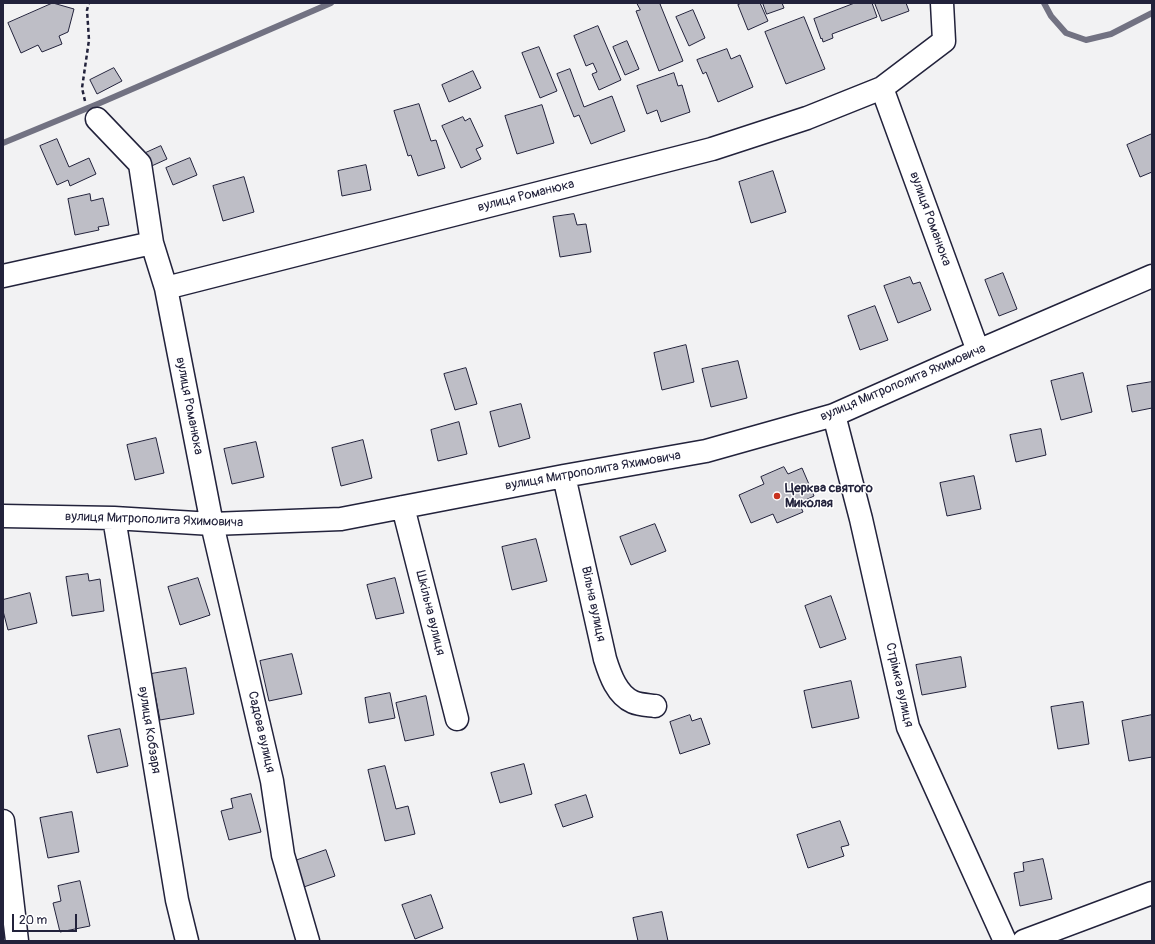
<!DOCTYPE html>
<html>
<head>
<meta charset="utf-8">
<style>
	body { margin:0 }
	#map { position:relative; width:1155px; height:944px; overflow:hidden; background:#f2f2f3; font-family:Pangolin,sans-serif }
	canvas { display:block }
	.frame { position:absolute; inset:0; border:4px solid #22223b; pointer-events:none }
	.scale { position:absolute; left:12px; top:914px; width:65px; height:18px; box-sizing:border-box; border:2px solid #22223b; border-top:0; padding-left:5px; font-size:12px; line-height:14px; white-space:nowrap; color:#22223b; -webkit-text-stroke:3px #fff; paint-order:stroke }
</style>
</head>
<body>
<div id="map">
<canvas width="1155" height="944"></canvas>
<div class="frame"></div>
<div class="scale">20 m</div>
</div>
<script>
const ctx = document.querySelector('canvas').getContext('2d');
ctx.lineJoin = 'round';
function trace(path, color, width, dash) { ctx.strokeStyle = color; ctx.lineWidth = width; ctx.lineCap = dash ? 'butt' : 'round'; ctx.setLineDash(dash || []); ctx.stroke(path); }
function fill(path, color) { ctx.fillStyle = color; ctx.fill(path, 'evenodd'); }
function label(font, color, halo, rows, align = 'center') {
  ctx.font = font + ' Pangolin,sans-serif'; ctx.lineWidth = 3; ctx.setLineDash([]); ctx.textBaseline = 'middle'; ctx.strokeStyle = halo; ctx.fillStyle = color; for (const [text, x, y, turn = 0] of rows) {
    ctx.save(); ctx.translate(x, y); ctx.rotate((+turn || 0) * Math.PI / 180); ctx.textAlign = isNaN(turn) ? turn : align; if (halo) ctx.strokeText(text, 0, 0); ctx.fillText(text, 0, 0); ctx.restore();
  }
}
trace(new Path2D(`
	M1044 3 1051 16 1066 33 1086 40 1111 34 1152 13
	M3 143 100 103 331 3`), '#727282', 6);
const building = new Path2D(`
	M53 3 74 9 68 32 59 36 62 44 42 52 38 45 21 53 8 23Z
	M637 3H662L660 4 683 61 659 71 636 11 640 10Z
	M742 3H760L768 21 748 30 738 5Z
	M763 3H782L784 8 767 14Z
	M855 3H872L877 17 832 34 833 38 823 42 822 38 821 39 814 19Z
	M875 3H906L909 11 882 21Z
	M693 10 705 38 689 46 676 17Z
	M804 17 825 69 786 84 765 32Z
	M598 26 621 80 599 90 592 74 597 72 593 63 586 66 574 36Z
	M627 41 639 69 625 75 613 47Z
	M539 47 557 91 540 98 522 53Z
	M727 49 731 59 740 55 753 87 718 102 706 72 703 74 697 60Z
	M114 68 122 81 97 94 90 80Z
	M570 69 584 107 612 96 625 131 591 144 579 115 574 117 557 74Z
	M473 71 481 88 449 102 442 85Z
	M674 73 678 86 682 85 690 112 661 122 657 110 647 114 637 86Z
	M419 104 431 141 436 140 445 168 418 176 411 155 408 156 394 111Z
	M542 105 554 143 517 154 505 116Z
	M463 117 465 121 470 118 483 146 476 149 481 159 461 168 442 126Z
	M1152 134V172L1140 177 1127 145Z
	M57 139 69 167 89 158 96 174 70 186 68 180 57 185 40 146Z
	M161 146 167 159 145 169 139 156Z
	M190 158 197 175 173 185 166 168Z
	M366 165 371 190 342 196 338 171Z
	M773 171 786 212 751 223 739 182Z
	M244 177 254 212 223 221 213 186Z
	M90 194 91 201 103 198 109 225 98 227 99 230 75 235 68 199Z
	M574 214 577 225 586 224 591 252 560 257 553 217Z
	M1003 273 1017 309 999 316 985 280Z
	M910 277 913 284 920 282 931 310 898 323 884 286Z
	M875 306 888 340 860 350 848 316Z
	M686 345 694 382 662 390 654 353Z
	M738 361 747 398 711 407 702 369Z
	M466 368 477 404 455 410 444 374Z
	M1083 373 1092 412 1061 420 1051 381Z
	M1152 382V408L1132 412 1127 386Z
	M521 404 530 438 499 447 490 412Z
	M459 422 467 454 438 461 431 430Z
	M1041 429 1046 455 1016 462 1010 435Z
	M156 438 164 473 135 480 127 445Z
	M363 440 372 478 341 486 332 448Z
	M256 442 264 477 232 484 224 449Z
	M784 467 788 474 802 468 814 496 799 503 803 512 777 523 773 514 751 523 739 495 764 484 761 477Z
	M974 476 981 509 947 516 940 483Z
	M655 524 666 551 631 565 620 537Z
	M536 539 547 581 512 590 502 547Z
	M88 574 89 581 100 579 104 611 72 616 66 577Z
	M198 578 210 615 180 625 168 587Z
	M395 578 404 613 376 619 367 585Z
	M30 593 37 623 8 630 3 611V600Z
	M831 596 846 639 820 648 805 606Z
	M292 654 302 694 269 701 260 661Z
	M961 657 966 687 922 695 916 665Z
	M186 668 194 714 160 720 151 674Z
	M851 681 859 718 812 728 804 691Z
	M390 693 395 718 369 723 365 698Z
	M426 696 434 735 405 741 396 703Z
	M1083 702 1089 744 1058 749 1051 707Z
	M690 715 692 721 701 718 710 744 680 754 670 722Z
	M1152 715V757L1129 761 1122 721Z
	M120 729 128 766 97 773 88 736Z
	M524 764 532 794 500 803 491 773Z
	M385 766 396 809 408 806 415 834 385 841 368 770Z
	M251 794 261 832 229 840 221 811 233 808 231 799Z
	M586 795 593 817 563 827 555 805Z
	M72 812 79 852 48 858 40 818Z
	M840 821 849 845 841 847 844 856 808 868 797 835Z
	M326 850 335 876 301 888 292 862Z
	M1043 859 1052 899 1020 906 1014 873 1024 871 1023 863Z
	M80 881 90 926 60 932 53 903 61 901 58 886Z
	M431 895 443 928 415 939 402 905Z
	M662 912 668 941H638L633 918Z`);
fill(building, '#bebec6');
trace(building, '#22223b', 1);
const minor = new Path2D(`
	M882 88 944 41 942 3
	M97 119 140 164 152 243 166 288 212 524 272 781 283 855 308 941
	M3 276 152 243
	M166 288 712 149 807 118 882 88 978 351
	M834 415 861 519 908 727 1005 941
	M564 476 605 659C610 675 617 695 633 702 640 705 648 705 655 706
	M403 507 457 719
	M3 516 114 518 212 524 341 519 564 476 706 451 834 415 978 351 1152 276
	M114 518 177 900 187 941
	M3 821 17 941
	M1024 941 1152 893`);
trace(minor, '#22223b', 25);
trace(new Path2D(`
	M85 101 82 88 89 40 87 10 89 3`), '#22223b', 2.5, [4, 3]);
trace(minor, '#fff', 22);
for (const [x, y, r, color] of [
	[777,496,4,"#c8321e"]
]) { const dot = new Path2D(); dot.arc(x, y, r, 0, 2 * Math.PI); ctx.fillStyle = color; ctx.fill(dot); trace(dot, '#fff', 1.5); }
label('13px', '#22223b', '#fff', [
	["вулиця Романюка",526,196,-14],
	["вулиця Романюка",930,219,70],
	["вулиця Митрополита Яхимовича",903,383,-23],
	["вулиця Романюка",189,406,79],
	["вулиця Митрополита Яхимовича",593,471,-10],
	["вулиця Митрополита Яхимовича",154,520,2],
	["Вільна вулиця",593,604,78],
	["Шкільна вулиця",430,613,76],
	["Стрімка вулиця",899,685,77],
	["вулиця Кобзаря",149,730,81],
	["Садова вулиця",261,732,77]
]);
label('bold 13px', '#22223b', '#fff', [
	["Церква святого",785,489],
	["Миколая",785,504]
], 'left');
</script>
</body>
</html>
